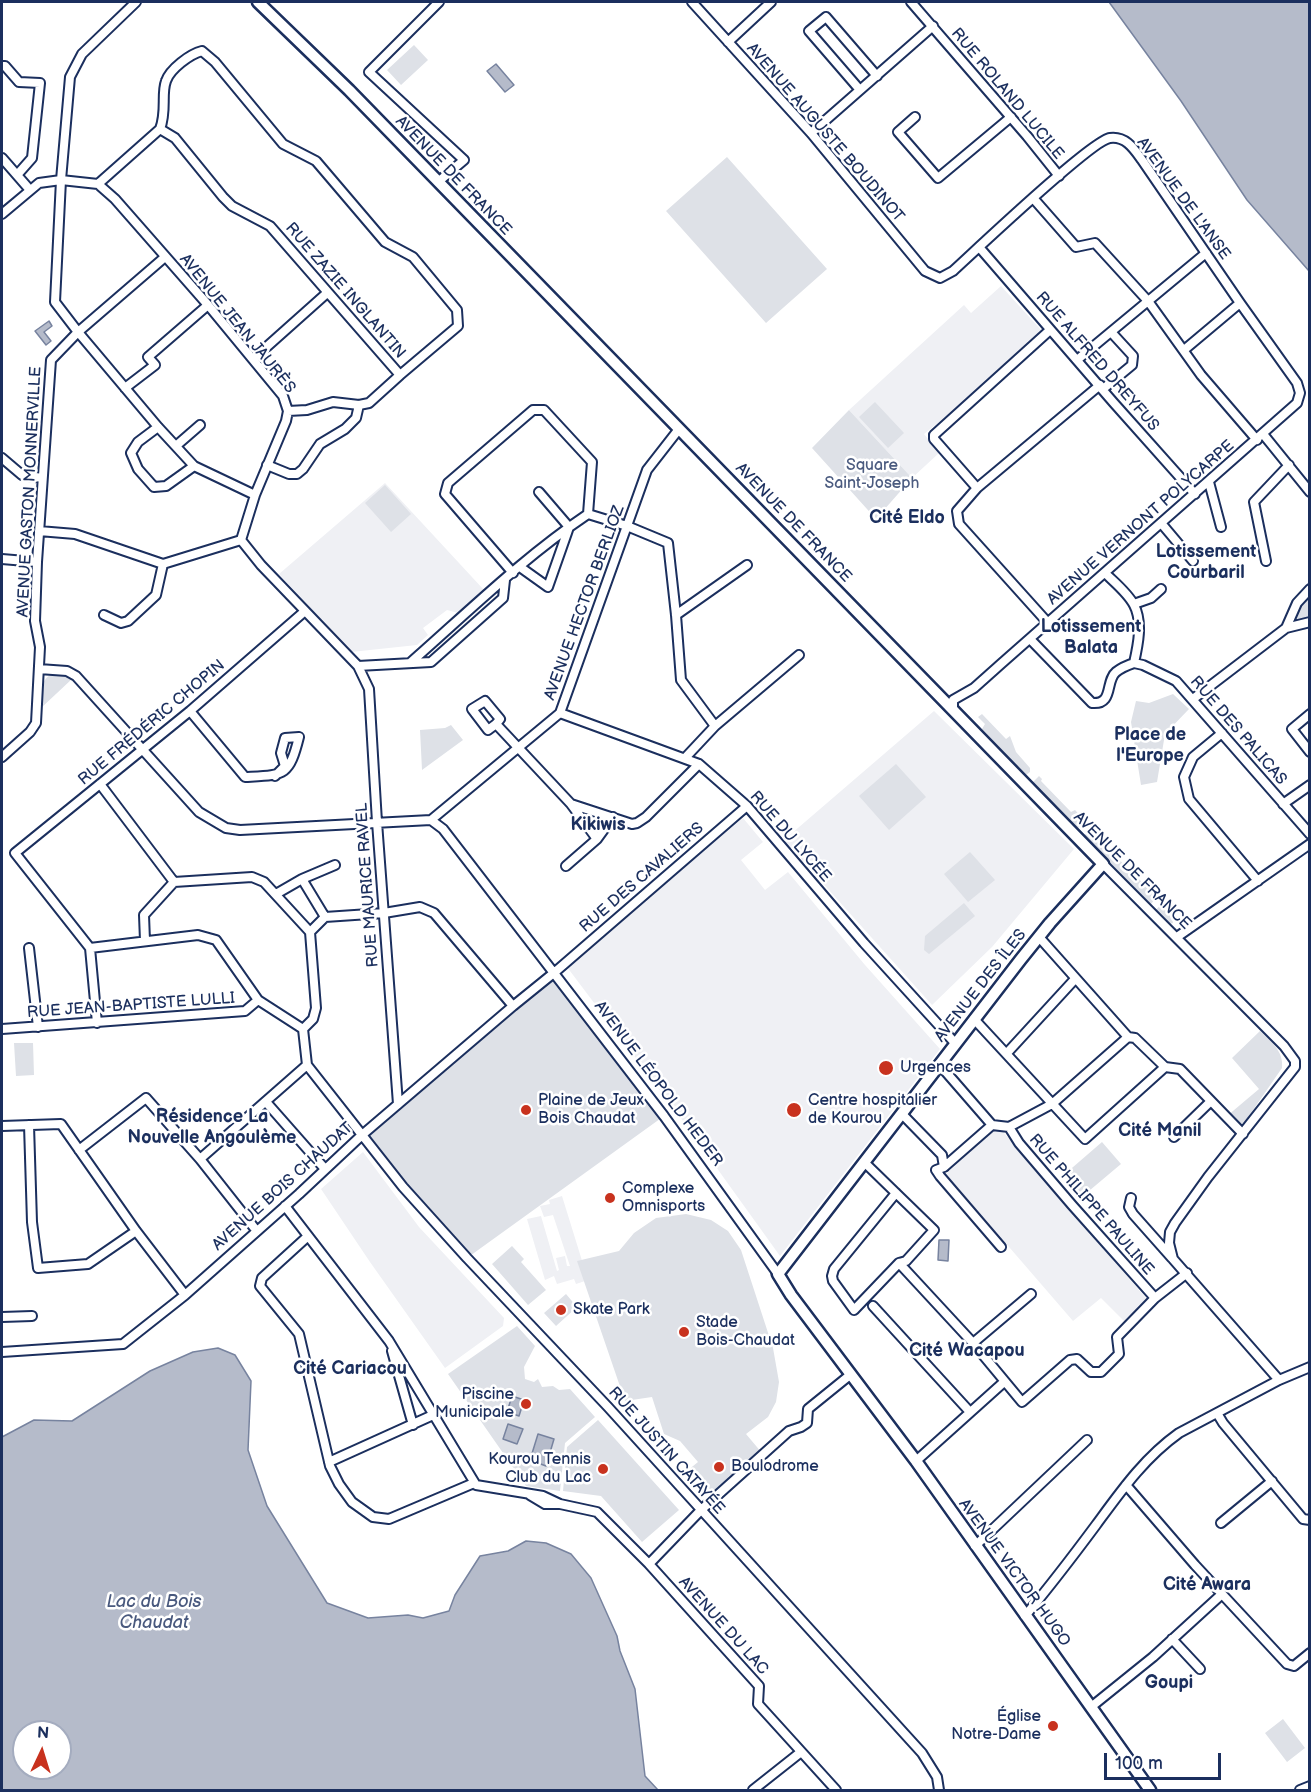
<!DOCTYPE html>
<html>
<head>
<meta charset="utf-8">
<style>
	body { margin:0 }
	#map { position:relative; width:1311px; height:1792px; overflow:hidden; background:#fff; font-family:"Balsamiq Sans",sans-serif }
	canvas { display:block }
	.frame { position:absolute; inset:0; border:3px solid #1b2f5e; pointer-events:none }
	.north { position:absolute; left:12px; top:1720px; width:60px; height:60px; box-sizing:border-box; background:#fff; border:2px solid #a4acbf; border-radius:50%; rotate:4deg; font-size:16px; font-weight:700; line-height:24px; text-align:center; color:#1b2f5e }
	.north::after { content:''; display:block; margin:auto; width:21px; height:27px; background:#c8321e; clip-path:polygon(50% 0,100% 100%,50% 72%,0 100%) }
	.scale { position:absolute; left:1104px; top:1753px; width:117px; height:27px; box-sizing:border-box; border:3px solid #1b2f5e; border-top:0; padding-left:8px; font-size:18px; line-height:21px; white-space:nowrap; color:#1b2f5e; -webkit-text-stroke:4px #fff; paint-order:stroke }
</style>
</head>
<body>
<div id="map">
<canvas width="1311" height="1792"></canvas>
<div class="frame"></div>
<div class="north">N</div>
<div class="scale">100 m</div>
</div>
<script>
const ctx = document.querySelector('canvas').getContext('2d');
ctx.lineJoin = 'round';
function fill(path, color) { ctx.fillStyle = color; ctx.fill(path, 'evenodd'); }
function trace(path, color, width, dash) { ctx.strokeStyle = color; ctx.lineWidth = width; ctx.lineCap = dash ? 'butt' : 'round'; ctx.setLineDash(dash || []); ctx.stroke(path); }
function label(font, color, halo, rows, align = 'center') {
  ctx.font = font + ' "Balsamiq Sans",sans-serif'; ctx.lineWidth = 5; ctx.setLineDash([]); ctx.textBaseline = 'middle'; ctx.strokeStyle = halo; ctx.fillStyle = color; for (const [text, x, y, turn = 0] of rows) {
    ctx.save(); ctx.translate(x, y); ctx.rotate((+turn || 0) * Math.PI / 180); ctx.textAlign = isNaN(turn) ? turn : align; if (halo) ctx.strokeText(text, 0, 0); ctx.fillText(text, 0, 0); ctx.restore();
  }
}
fill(new Path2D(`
	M1001 286 1043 332 975 393 924 434 939 453 912 478 849 410 964 305 971 313Z
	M385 483 484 590 458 613 447 610 423 628 428 635 417 645 351 652 279 574Z
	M934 711 1074 849 992 947 932 1005 784 840Z
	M743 818 763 842 741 860 765 890 788 872 865 965 940 1049 780 1256 683 1121 567 967Z
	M998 1126 1151 1304 1128 1325 1101 1298 1073 1321 946 1174Z
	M363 1152 419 1227 504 1318 503 1326 445 1368 370 1262 321 1189Z
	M562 1196 588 1280 576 1284 574 1279 557 1284 554 1276 545 1280 527 1219 541 1216 557 1271 559 1270 556 1258 565 1256 567 1266H570L553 1215 544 1217 540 1206 550 1204 549 1200Z`), '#eff0f4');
fill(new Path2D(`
	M414 45 428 60 401 85 387 70Z
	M727 157 827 269 766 323 666 211Z
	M875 402 904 433 888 448 859 417Z
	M849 410 912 478 876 519 812 448Z
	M385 485 411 514 391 532 365 503Z
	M1309 589V622L1286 628Z
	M52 674 62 675 72 679 41 708C42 695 39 680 52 674Z
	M1173 694 1189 709 1165 734 1157 782 1141 785 1131 722 1136 701 1149 703Z
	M982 714 1006 739 1010 736 1016 752 1030 768V772L1026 775 982 729 985 724 978 717Z
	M451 725 463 740 422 770 420 730 445 728Z
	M896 764 926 797 889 830 859 796Z
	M1039 776 1042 779 1041 781 1071 812 1075 810 1085 821 1077 829 1032 783Z
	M1095 823 1100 828 1094 835 1147 887 1151 884 1154 888 1156 898 1151 904 1084 836Z
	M970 852 995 880 968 902 944 874Z
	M964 903 975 916 929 954 924 950 925 936Z
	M1169 903 1173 923 1170 924 1156 910 1161 904Z
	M555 972 664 1116 467 1258 362 1135Z
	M1260 1031C1271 1042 1284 1051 1282 1068L1244 1123 1237 1125 1227 1116 1259 1089 1232 1058Z
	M14 1043H33L34 1075 16 1076Z
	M1102 1142 1121 1164 1083 1196 1065 1174Z
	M686 1214 711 1220 728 1231 741 1250 773 1348 779 1382 776 1402 768 1417 746 1434 762 1453 710 1495 687 1471 698 1462 680 1441 664 1434 652 1397 625 1401 577 1261 619 1251 634 1233 656 1218Z
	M512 1246 524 1259 521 1262 546 1290 528 1305 492 1264Z
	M566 1294 577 1307 556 1326 544 1313Z
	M517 1326 535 1346 524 1367 525 1379 534 1382 538 1379 542 1387 553 1386 559 1390 570 1389 595 1417 565 1443 560 1491 526 1486 448 1374Z
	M598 1420 679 1510 642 1542 601 1496 563 1491 567 1447Z
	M1283 1719 1305 1748 1287 1762 1265 1733Z`), '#dee1e7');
const water = new Path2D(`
	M1109 2H1309V271L1247 200 1181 101Z
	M496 64 514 85 505 92 487 71Z
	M49 321 52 326 44 332 51 341 46 345 35 331Z
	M939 1240H949L948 1261 938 1260Z
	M218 1348 235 1355 251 1381 248 1450 267 1506 327 1603 368 1618 408 1615 423 1618 449 1611 455 1595 480 1556 508 1551 526 1541 546 1543 571 1554 591 1578 617 1636 620 1651 635 1689 645 1776 658 1790H2V1437L34 1420 72 1421 150 1371 193 1352ZM24 1732H60V1768H24Z
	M512 1396 524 1400 519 1416 507 1412Z
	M508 1424 523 1429 517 1444 503 1439Z
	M538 1434 554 1439 546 1466 530 1460Z`);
fill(water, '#b5bbca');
trace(water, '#77839f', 1.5);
const minor = new Path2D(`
	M692 2 811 133 925 271 940 278 953 271C975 251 1092 140 1110 138 1126 136 1134 149 1142 160L1240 303 1297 383 1300 393 1297 403 1002 663 974 688 953 700V710
	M911 2 1027 136 1059 176
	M728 42 771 2
	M2 66H5L19 82 40 83 32 158 17 175
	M860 90 809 31 826 17 877 76
	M915 117 898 132 938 178 1011 117
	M160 129C167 111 161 94 166 81 170 69 190 54 202 51L215 62 283 144 316 161 385 242 413 257 457 310 458 326 400 375
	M811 133 933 26
	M2 158 30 190
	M438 182 464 160 369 72 439 2
	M98 184 160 129 175 138 223 197 232 206 270 226 400 375 369 403 359 405
	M1033 198 1076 247 1095 243 1148 301 1201 375 1257 440
	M2 214 39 183 61 180 98 184 115 199 208 305 283 396 288 411 286 421 255 495 241 540 163 564 75 534 39 531
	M979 247 1113 402 1195 494
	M165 257 78 332 158 427 194 466 255 495
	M1184 350 1240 303
	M253 359 327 293
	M1077 360 1206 253
	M125 388 155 365 148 357 208 305
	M1103 389 1132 365 1133 356 1111 332
	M158 427 138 442 131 453 138 469 154 487 166 486 194 466
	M1263 434 1310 492
	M177 445 200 425
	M2 458 22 475 42 478
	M267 465 289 474H297L303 469 320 444 345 429 356 418 359 405 333 402 307 410 288 411
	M1209 482 1221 527
	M977 488 934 439V435L1050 330
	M1161 523 1193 561
	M241 540 261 565 358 666 431 662 503 598 505 580
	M2 559 37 562
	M1266 561 1254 502 1289 465
	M520 567 548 587 567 533 569 527 539 492
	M513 573 445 494 448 483 533 410H544L592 462 588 514
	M1105 573C1114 582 1128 593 1134 605 1143 622 1138 645 1134 663
	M1134 604 1151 598 1161 589
	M305 611 190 711 15 853 90 948 198 935 216 940 258 1000 303 1029 307 1065 403 1187 467 1258 608 1407 922 1753 937 1777 939 1790
	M104 615 121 623 128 621 156 595 163 564
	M676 615 747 565
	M1048 623 959 524 957 511 977 488 1100 385
	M1286 628 1297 603 1310 589
	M1030 639 1092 703C1114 705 1105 681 1116 672 1121 668 1128 665 1134 663
	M410 663C468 612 524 557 588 514L627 526 668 543 676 615 681 680 715 726
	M1134 663 1143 665 1176 681 1310 834
	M358 666 369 689 377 822 398 1104
	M39 669 67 671 76 676 199 812 226 828 240 830 431 820 560 713 647 470 679 429
	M1193 699 1286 628 1310 622
	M190 711 245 777C284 775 289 777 299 737L285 738 281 753 285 766 275 776
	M560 713 699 764 747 806 864 943 955 1043
	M1310 714 1292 729 1310 752
	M496 724 488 730 472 709 485 701 500 719 496 724 571 804 632 824 637 823 646 817 699 764
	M1222 733 1193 757 1184 777 1189 799 1258 881
	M2 757 30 732 36 723 40 647 35 621 37 562 51 360 78 332 55 302 61 180 70 77 82 54 136 2
	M685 758 715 726 799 655
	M100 784 174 882
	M571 804 597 839 613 817
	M1283 804 1310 785
	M431 820 443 829 664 1116 778 1274
	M1103 864 1284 1046 1295 1061V1067L1208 1177 1175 1223 1170 1232 1169 1243 1173 1259 1279 1380
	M566 866 597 839
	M302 879 335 865
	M276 894 302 879 325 917
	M310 932 325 917 384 913 420 907 434 913 513 1006
	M1039 937 1128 1037 1135 1038 1165 1067
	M1177 937 1310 844
	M145 941 144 915 174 882 252 877 264 882 310 932 316 1008 313 1019 303 1029
	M29 948 38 1027
	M90 948 97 1023
	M974 1019 1085 1139 1165 1067 1180 1069 1243 1134
	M2 1029 245 1011 258 1000
	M1007 1053 1075 979
	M939 1064 992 1125
	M266 1102 325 1169
	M902 1114 942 1155 944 1167 936 1170 940 1176 1001 1247
	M29 1125 32 1222 38 1268 88 1264 136 1231
	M2 1126 61 1124 136 1231 185 1295
	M1009 1127 1019 1143 1072 1205 1155 1298
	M1174 1137 1210 1102
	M79 1150 146 1098 200 1159 256 1230
	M200 1159 307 1065
	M864 1162 934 1230 906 1261 899 1263 854 1310 833 1281 832 1276 834 1269 896 1193
	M944 1167 992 1125 1009 1127 1052 1104 1128 1037
	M1131 1198 1129 1207 1133 1214 1172 1258
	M285 1206 389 1341 476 1485 543 1496 560 1504 597 1512 649 1564 759 1686 758 1704 836 1790
	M307 1237 262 1278 260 1286 299 1334 330 1466 339 1484 352 1502 373 1517 389 1519 474 1483
	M899 1263 973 1343 1022 1402 1070 1360 1077 1359 1091 1372H1101L1119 1354 1117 1337 1155 1298 1187 1273
	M873 1306 970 1412
	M2 1317 32 1316
	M973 1343 1031 1294
	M392 1351 413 1425
	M2 1352 123 1344 185 1295 299 1194 362 1135 513 1006 555 972 747 806
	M1217 1413 1223 1423 1303 1519 1310 1520
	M916 1461 1004 1382
	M329 1462 433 1415
	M1126 1485 1195 1565 1287 1664 1294 1666 1310 1653
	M530 1495 545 1504H558
	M1221 1523 1272 1481
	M975 1546 1087 1440
	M649 1564 701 1510 789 1431 801 1427 807 1423 808 1409 850 1375
	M1025 1616C1050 1586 1073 1556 1096 1525 1121 1491 1144 1458 1179 1433L1279 1380 1310 1367
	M1172 1639 1200 1669
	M1091 1707 1153 1657 1222 1594
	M753 1790 801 1752
	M1300 1790 1310 1786`);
const major = new Path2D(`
	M258 2 349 90 1103 864 1050 923 1021 959 778 1274 791 1295 916 1461 1150 1790`);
trace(minor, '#1b2f5e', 12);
trace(major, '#1b2f5e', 15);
trace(minor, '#fff', 8);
trace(major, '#fff', 10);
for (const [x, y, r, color] of [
	[886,1068,8,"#c8321e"],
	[526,1110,6,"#c8321e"],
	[794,1110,8,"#c8321e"],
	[610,1198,6,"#c8321e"],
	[561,1310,6,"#c8321e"],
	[684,1332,6,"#c8321e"],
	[526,1404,6,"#c8321e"],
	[719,1467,6,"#c8321e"],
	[603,1469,6,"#c8321e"],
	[1053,1726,6,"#c8321e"]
]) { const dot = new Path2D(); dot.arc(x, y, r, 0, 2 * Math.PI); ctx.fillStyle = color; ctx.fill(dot); trace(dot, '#fff', 2); }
label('16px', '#1b2f5e', '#fff', [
	["RUE ROLAND LUCILE",1007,94,50],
	["AVENUE AUGUSTE BOUDINOT",825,133,49],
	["AVENUE DE FRANCE",453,176,46],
	["AVENUE DE L'ANSE",1183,199,54],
	["RUE ZAZIE INGLANTIN",345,291,49],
	["AVENUE JEAN JAURÈS",237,324,51],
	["RUE ALFRED DREYFUS",1097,362,49],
	["AVENUE GASTON MONNERVILLE",30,492,-87],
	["AVENUE DE FRANCE",793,523,46],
	["AVENUE VERNONT POLYCARPE",1141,523,-41],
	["AVENUE HECTOR BERLIOZ",585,603,-70],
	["RUE FRÉDÉRIC CHOPIN",152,723,-40],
	["RUE DES PALICAS",1238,731,49],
	["RUE DU LYCÉE",790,837,49],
	["AVENUE DE FRANCE",1132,871,45],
	["RUE DES CAVALIERS",642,878,-41],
	["RUE MAURICE RAVEL",368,885,-94],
	["AVENUE DES ÎLES",981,986,-52],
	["RUE JEAN-BAPTISTE LULLI",131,1006,-4],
	["AVENUE LÉOPOLD HEDER",658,1084,53],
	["AVENUE BOIS CHAUDAT",283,1187,-42],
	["RUE PHILIPPE PAULINE",1091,1205,49],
	["RUE JUSTIN CATAYÉE",666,1451,48],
	["AVENUE VICTOR HUGO",1014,1573,54],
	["AVENUE DU LAC",723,1626,48]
]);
label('16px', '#4c5c80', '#fff', [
	["Square",872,466],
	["Saint-Joseph",872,484]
]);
label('16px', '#1b2f5e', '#fff', [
	["Urgences",900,1068],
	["Plaine de Jeux",538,1101],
	["Bois Chaudat",538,1119],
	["Centre hospitalier",808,1101],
	["de Kourou",808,1119],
	["Complexe",622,1189],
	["Omnisports",622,1207],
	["Skate Park",573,1310],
	["Stade",696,1323],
	["Bois-Chaudat",696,1341],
	["Piscine",514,1395,"right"],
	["Municipale",514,1413,"right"],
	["Kourou Tennis",591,1460,"right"],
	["Club du Lac",591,1478,"right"],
	["Boulodrome",731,1467],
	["Église",1041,1717,"right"],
	["Notre-Dame",1041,1735,"right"]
], 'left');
label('bold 18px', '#1b2f5e', '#fff', [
	["Cité Eldo",907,518],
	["Lotissement",1206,552],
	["Courbaril",1206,573],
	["Lotissement",1091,627],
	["Balata",1091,648],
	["Place de",1150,735],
	["l'Europe",1150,756],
	["Kikiwis",598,825],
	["Résidence La",212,1117],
	["Nouvelle Angoulème",212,1138],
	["Cité Manil",1160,1131],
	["Cité Wacapou",967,1351],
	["Cité Cariacou",350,1369],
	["Cité Awara",1207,1585],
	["Goupi",1169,1683]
]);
label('italic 18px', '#49597e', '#fff', [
	["Lac du Bois",154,1602],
	["Chaudat",154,1623]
]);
</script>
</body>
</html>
